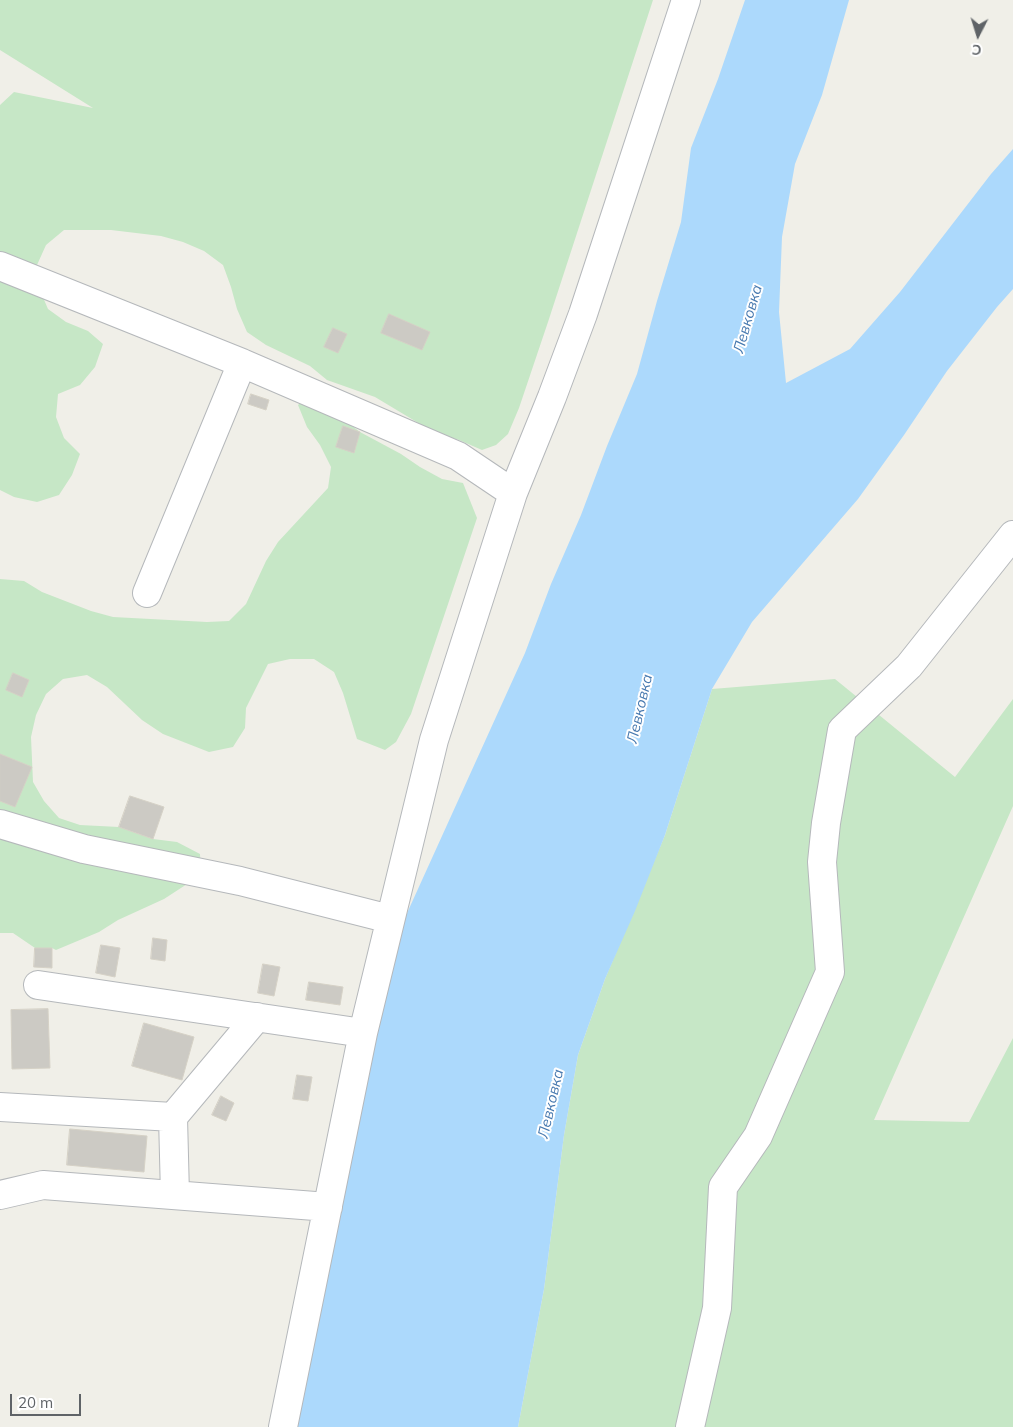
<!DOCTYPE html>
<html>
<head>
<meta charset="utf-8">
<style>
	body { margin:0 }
	#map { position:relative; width:1013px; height:1427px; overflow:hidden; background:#f0efe8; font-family:Mulish,sans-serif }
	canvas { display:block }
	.north { position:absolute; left:953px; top:10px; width:50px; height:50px; -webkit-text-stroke:4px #fff; paint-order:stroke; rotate:185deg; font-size:14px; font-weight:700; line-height:20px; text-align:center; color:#5f6367 }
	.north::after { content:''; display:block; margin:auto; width:18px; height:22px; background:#5f6367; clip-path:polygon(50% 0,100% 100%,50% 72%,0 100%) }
	.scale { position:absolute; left:10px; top:1394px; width:71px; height:22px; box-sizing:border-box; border:2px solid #5f6367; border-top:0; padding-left:6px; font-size:15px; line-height:18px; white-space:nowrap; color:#5f6367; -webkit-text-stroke:4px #fff; paint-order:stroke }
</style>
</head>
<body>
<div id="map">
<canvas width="1013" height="1427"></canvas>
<div class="north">С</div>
<div class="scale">20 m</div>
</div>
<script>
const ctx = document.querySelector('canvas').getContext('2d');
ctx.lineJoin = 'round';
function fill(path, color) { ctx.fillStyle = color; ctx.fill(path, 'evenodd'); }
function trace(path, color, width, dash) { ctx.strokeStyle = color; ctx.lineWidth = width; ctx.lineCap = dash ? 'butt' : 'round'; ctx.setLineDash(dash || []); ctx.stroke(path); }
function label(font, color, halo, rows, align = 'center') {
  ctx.font = font + ' Mulish,sans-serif'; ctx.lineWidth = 4; ctx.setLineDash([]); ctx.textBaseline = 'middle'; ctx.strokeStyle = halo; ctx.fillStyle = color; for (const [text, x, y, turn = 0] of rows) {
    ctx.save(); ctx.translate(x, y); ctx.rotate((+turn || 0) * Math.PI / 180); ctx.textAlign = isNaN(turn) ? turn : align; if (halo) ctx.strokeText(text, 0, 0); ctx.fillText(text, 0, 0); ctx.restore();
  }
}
fill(new Path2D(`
	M0 0H653L548 322 519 408 508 434 496 445 482 450 459 440 435 433 375 397 327 380 310 366 266 345 247 332 237 309 231 287 223 265 204 251 183 242 161 236 111 230H64L46 245 37 265 39 288 48 309 66 322 88 331 103 344 95 367 80 385 58 394 56 417 64 438 80 454 72 475 59 495 37 502 14 497 0 490V105L14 92 93 108 0 50Z
	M303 400 343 419 360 432 401 454 420 467 442 479 463 483 477 518 411 714 396 742 385 750 357 739 343 693 334 672 314 659H290L268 664 246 708 245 728 233 747 209 752 163 734 142 720 107 687 87 675 63 679 46 694 36 715 31 737 33 782 44 801 59 818 80 825 119 827 153 839 177 842 200 854 201 875 164 899 118 920 99 932 56 950 52 948H35L13 933H0V579L24 581 42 592 91 611 113 617 207 622 229 621 246 604 266 561 278 542 328 488 331 467 320 445 307 427 298 405Z
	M835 679 955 777 1013 699V806L874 1120 969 1122 1013 1038V1427H518L544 1289 564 1135 578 1055 605 979 665 835 712 689Z`), '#c6e7c6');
fill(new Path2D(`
	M745 0H849L822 95 795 164 782 237 779 312 786 383 850 349 900 292 991 174 1013 149V289L997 307 947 371 904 435 858 499 752 622 712 689 665 835 635 911 605 979 578 1055 564 1135 544 1289 518 1427H296L398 933 525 653 551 584 581 515 607 446 637 374 657 301 681 222 691 148 718 79Z`), '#acd9fc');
const building = new Path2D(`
	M389 314 430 332 422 350 381 333Z
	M333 328 347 334 338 353 324 347Z
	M251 394 269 400 266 410 248 404Z
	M343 426 360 432 354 453 336 447Z
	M13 673 29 680 22 697 6 690Z
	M0 754 32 767 15 807 0 801Z
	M130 796 164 807 153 839 119 827Z
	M153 938 167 940 165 961 151 959Z
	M101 945 120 948 115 977 96 973Z
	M35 948H52V968L34 967Z
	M263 964 280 967 274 996 258 993Z
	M309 982 343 987 340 1005 306 1000Z
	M48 1009 50 1068 12 1069 11 1010Z
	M144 1023 194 1037 182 1080 132 1066Z
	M297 1075 312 1077 308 1101 293 1099Z
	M221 1096 234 1103 226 1121 212 1115Z
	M70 1129 147 1136 144 1172 67 1165Z`);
fill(building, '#cccac4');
trace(building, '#d5d1c6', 1);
const minor = new Path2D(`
	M0 266 242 363 458 456 513 493
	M147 593 242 363
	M0 824 84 849 240 881 390 919
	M38 985 363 1033
	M0 1107 173 1117 257 1017
	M173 1117 175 1195
	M0 1195 43 1185 328 1207
	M283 1427 363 1033 434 740 513 493 552 397 583 314 686 0
	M690 1427 717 1308 723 1187 758 1136 830 972 822 862 826 823 842 730 909 666 1013 535`);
trace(minor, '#b5b8bb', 30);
trace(minor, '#fff', 28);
label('italic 15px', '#4779af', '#fff', [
	["Левковка",748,319,-74],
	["Левковка",640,709,-77],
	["Левковка",551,1104,-77]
]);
</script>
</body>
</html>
